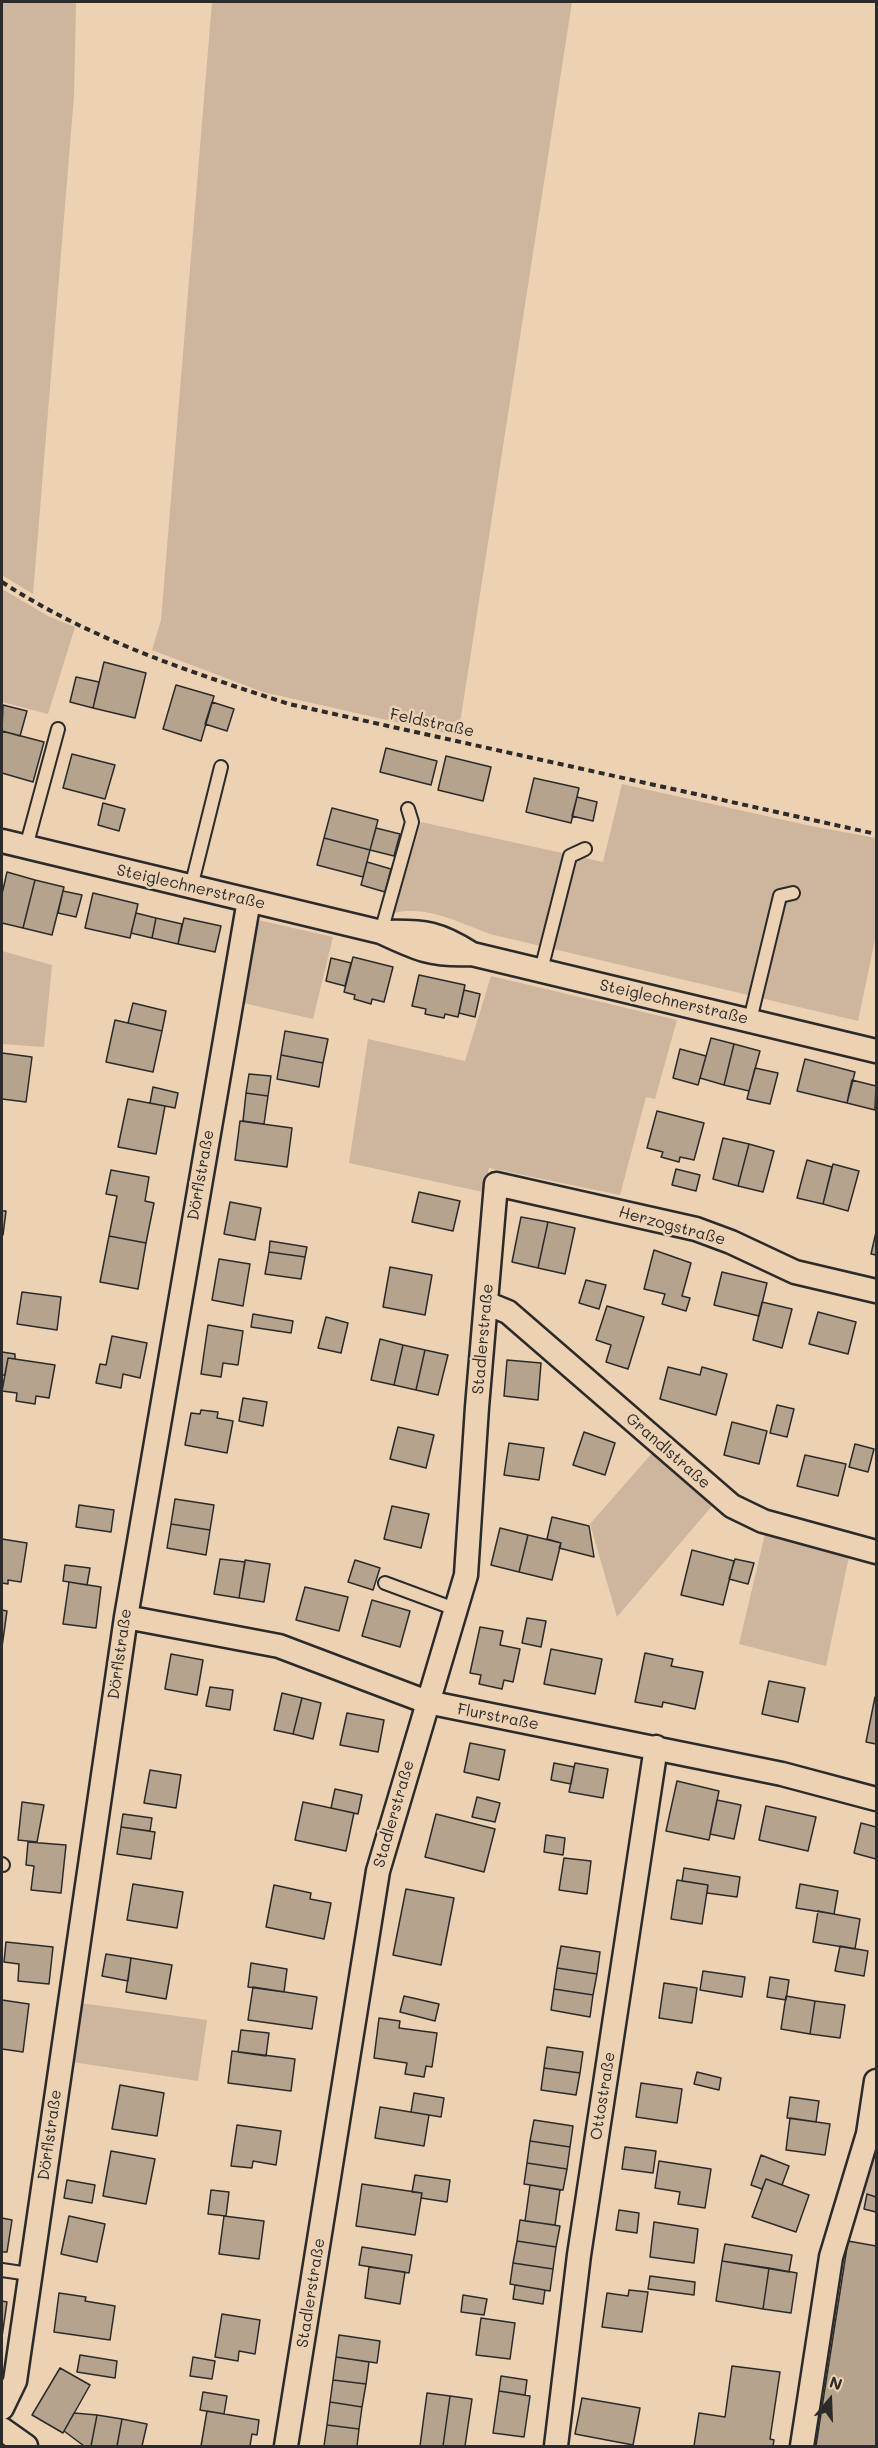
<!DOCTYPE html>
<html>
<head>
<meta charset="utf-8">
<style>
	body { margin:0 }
	#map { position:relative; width:878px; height:2448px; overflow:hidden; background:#ecd1b3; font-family:Mali,sans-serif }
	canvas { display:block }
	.frame { position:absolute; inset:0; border:3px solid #2b2b2b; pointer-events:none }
	.north { position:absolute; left:800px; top:2370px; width:60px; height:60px; -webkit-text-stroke:4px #ecd1b3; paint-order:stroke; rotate:19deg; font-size:16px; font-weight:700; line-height:24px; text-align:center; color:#2b2b2b }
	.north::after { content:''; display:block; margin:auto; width:21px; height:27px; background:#2b2b2b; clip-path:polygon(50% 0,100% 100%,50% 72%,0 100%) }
</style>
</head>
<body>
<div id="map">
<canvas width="878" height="2448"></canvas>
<div class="frame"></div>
<div class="north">N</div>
</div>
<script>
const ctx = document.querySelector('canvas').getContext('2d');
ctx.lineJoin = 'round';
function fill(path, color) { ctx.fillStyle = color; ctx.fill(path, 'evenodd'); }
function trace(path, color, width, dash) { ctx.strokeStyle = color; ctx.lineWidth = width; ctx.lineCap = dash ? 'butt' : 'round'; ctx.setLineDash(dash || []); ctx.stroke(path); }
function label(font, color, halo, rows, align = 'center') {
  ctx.font = font + ' Mali,sans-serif'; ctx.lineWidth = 5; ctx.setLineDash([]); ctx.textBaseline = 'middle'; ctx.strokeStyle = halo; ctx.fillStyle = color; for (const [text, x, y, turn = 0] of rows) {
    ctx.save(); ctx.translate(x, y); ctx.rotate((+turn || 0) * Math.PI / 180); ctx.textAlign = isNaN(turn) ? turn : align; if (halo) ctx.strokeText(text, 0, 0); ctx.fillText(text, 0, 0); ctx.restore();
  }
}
fill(new Path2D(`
	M2 2H76L74 96 33 594 2 575Z
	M212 2H572L458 736 263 692 152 650 161 620Z
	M2 589 48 616 75 627 48 714 2 702Z
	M622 784 811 826 876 838V935L858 1021 490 934C460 923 427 905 394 913L421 822 603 862Z
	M258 920 333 937 313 1019 239 1002Z
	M2 951 52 965 44 1047 2 1044Z
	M491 976 677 1020 655 1099 646 1097 620 1195 489 1168 483 1192 349 1163 368 1039 465 1061Z
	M653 1452 712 1506 617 1617 590 1524Z
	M765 1534 849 1556 826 1666 739 1644Z
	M80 2003 207 2020 198 2081 72 2062Z
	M876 2144V2197L863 2193Z`), '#cdb69d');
const building = new Path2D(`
	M104 662 146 673 135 718 93 708Z
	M76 677 99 682 93 708 70 702Z
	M176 685 214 696 201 741 163 729Z
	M212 702 234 709 227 731 205 724Z
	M3 705 27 711 20 736 2 731Z
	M2 731 44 742 33 782 2 773Z
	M386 748 437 761 431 785 380 772Z
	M72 754 115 765 105 799 63 788Z
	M446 756 491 767 483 801 438 790Z
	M534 778 579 788 571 823 526 812Z
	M577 797 597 802 593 821 572 816Z
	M103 803 125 809 119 831 98 825Z
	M332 808 378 820 370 850 324 838Z
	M376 828 400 834 394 856 370 850Z
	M324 838 370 850 363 877 317 865Z
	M367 862 391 869 385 892 361 885Z
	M7 872 35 880 23 928 2 923V894Z
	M35 880 64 887 52 935 23 928Z
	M63 891 82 895 76 917 58 913Z
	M93 893 138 904 130 938 85 928Z
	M136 913 156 918 152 938 131 933Z
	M156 918 182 924 178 944 152 938Z
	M184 918 221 926 215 952 178 944Z
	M353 957 393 967 384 1002 372 999 371 1004 354 999 355 995 344 992Z
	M331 958 351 963 345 986 326 981Z
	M419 975 465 985 458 1017 445 1014 444 1018 425 1014 426 1009 412 1006Z
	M464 990 480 994 475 1017 459 1013Z
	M133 1003 166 1011 162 1031 128 1023Z
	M115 1020 162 1031 153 1072 106 1062Z
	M285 1031 328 1039 323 1063 281 1055Z
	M711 1038 734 1044 724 1085 700 1078Z
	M734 1044 760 1051 749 1091 724 1085Z
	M680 1049 706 1056 698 1085 673 1078Z
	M2 1053 32 1057 26 1102 2 1099Z
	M281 1055 323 1063 319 1087 277 1079Z
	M805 1059 855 1072 847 1103 797 1091Z
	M755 1068 778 1073 770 1104 747 1099Z
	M249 1074 271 1076 268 1096 246 1093Z
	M852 1080 876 1086 875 1110 847 1103Z
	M153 1087 178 1093 175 1108 150 1103Z
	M246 1093 268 1096 264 1124 243 1121Z
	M128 1099 165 1106 156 1154 118 1147Z
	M657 1111 704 1123 694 1160 680 1157 679 1162 661 1157 663 1152 647 1148Z
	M240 1121 292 1128 287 1167 235 1160Z
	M723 1138 749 1144 738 1186 713 1179Z
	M749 1144 774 1151 763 1192 738 1186Z
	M807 1160 832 1167 823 1204 797 1198Z
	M833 1164 859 1171 848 1211 823 1204Z
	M676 1169 700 1175 696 1191 672 1185Z
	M111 1170 149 1177 145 1201 154 1203 146 1243 109 1236 117 1196 106 1194Z
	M419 1192 460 1201 453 1231 412 1222Z
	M230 1202 261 1208 255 1240 224 1234Z
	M2 1211H6L3 1235H2Z
	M521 1217 548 1222 538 1268 512 1262Z
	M548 1222 575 1228 565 1274 538 1268Z
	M876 1232V1255L871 1254Z
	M109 1236 146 1243 138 1289 100 1282Z
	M270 1241 307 1247 305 1257 269 1252Z
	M654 1250 691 1263 682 1296 690 1298 686 1311 662 1304 665 1294 644 1289Z
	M269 1252 305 1257 301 1279 265 1274Z
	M219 1259 250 1264 243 1306 212 1300Z
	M390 1267 432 1275 425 1315 383 1307Z
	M722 1272 767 1283 759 1316 714 1305Z
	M586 1280 606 1285 599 1309 579 1303Z
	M22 1292 61 1297 57 1330 17 1324Z
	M762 1302 792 1309 782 1348 753 1340Z
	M607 1306 644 1317 628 1369 606 1362 611 1345 596 1340Z
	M818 1312 856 1322 848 1354 809 1344Z
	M253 1314 293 1321 291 1333 251 1327Z
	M326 1317 348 1323 341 1353 318 1348Z
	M208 1325 243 1331 238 1365 223 1363 221 1377 201 1374Z
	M112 1336 147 1343 140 1378 123 1374 121 1388 96 1383 100 1364 106 1365Z
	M380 1339 403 1345 394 1385 371 1380Z
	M403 1345 425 1350 416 1390 394 1385Z
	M425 1350 448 1355 438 1395 416 1390Z
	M2 1352 15 1354V1359L8 1358 5 1375H2Z
	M8 1358 55 1365 49 1398 36 1396 35 1404 16 1401 17 1393 2 1391Z
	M507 1360 541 1363 538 1400 504 1396Z
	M668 1367 700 1375 702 1367 727 1374 716 1415 660 1399Z
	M243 1398 267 1402 263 1426 239 1421Z
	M777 1405 794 1409 787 1437 770 1433Z
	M201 1410 218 1412 217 1418 233 1421 227 1453 185 1445 191 1413 200 1414Z
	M732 1422 767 1431 759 1464 724 1455Z
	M398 1427 434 1435 426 1468 390 1459Z
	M584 1432 615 1443 605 1475 573 1465Z
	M509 1443 544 1448 539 1480 504 1475Z
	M855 1444 874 1449 868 1472 849 1467Z
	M805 1455 846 1464 838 1496 797 1486Z
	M175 1499 214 1505 210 1530 171 1524Z
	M79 1505 114 1510 111 1532 76 1527Z
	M392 1506 429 1514 421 1548 384 1539Z
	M552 1517 589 1526 594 1557 559 1548 561 1543 547 1539Z
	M171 1524 210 1530 206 1555 167 1548Z
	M500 1528 528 1535 519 1572 491 1565Z
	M528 1535 561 1543 552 1580 519 1572Z
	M2 1539 27 1543 21 1582 8 1580V1584L2 1583Z
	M692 1550 734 1561 723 1605 681 1595Z
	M220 1559 245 1562 239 1598 214 1594Z
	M735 1559 754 1563 748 1584 729 1579Z
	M245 1560 270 1564 264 1602 239 1598Z
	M355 1560 380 1568 373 1590 348 1582Z
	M65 1565 90 1568 87 1585 63 1581Z
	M69 1582 101 1587 96 1628 63 1624Z
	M305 1587 348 1597 339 1631 296 1620Z
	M372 1600 410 1611 400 1647 362 1636Z
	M2 1610 7 1611 2 1647Z
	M527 1618 546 1621 541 1647 522 1643Z
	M480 1627 503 1631 500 1645 520 1649 513 1682 504 1680 502 1689 479 1684 481 1675 470 1673Z
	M551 1649 602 1659 595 1694 544 1684Z
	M645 1653 673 1659 671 1666 703 1672 695 1709 663 1702 662 1707 635 1702Z
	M171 1654 203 1660 197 1695 165 1689Z
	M769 1681 805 1688 798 1722 762 1714Z
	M210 1687 233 1690 230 1710 206 1706Z
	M282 1693 302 1698 293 1734 274 1730Z
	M875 1697 876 1698V1744L866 1742Z
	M302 1698 321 1703 313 1739 293 1734Z
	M347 1713 384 1720 378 1752 340 1745Z
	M470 1743 505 1750 499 1780 464 1772Z
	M554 1763 574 1767 571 1784 551 1780Z
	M575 1763 608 1769 603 1798 569 1792Z
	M150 1770 181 1775 176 1808 144 1803Z
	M677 1781 719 1791 709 1840 666 1831Z
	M335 1789 362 1795 358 1814 331 1808Z
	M477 1797 500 1803 495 1822 472 1817Z
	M717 1800 741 1805 734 1839 710 1834Z
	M22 1802 44 1805 37 1842 18 1840Z
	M303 1802 354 1813 346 1851 295 1840Z
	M766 1806 816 1817 808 1851 759 1840Z
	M123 1814 152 1818 150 1831 121 1827Z
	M436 1814 495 1829 484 1872 425 1857Z
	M861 1823 876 1827V1859L854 1853Z
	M121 1827 155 1832 151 1859 117 1854Z
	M546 1835 565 1838 563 1855 544 1852Z
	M28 1842 66 1845 61 1893 31 1890 34 1866 26 1865Z
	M564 1858 591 1861 587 1894 559 1890Z
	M684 1868 740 1877 737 1897 707 1893 708 1885 682 1881Z
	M677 1880 708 1885 702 1924 671 1919Z
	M133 1884 183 1892 177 1928 127 1920Z
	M800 1884 838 1891 834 1914 796 1908Z
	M274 1885 311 1893 310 1899 331 1903 324 1939 266 1927Z
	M406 1889 454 1898 441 1965 393 1955Z
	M818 1911 860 1919 855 1949 813 1942Z
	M6 1942 53 1947 49 1984 18 1981 19 1964 4 1962Z
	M561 1946 600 1952 597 1974 557 1968Z
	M840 1946 868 1951 864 1976 835 1971Z
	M106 1954 131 1958 128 1981 102 1976Z
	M131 1958 172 1965 166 1999 126 1992Z
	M251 1963 287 1969 284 1992 248 1987Z
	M557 1968 597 1974 593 1995 554 1989Z
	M703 1971 745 1977 742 1997 700 1990Z
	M770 1977 789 1980 786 2000 767 1997Z
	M664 1983 697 1988 692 2023 659 2018Z
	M253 1987 317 1997 312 2029 248 2020Z
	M554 1989 593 1995 590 2017 551 2010Z
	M404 1996 439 2004 435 2021 400 2012Z
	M786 1996 815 2001 810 2034 781 2029Z
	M2 2000 29 2004 23 2052 2 2049Z
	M815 2001 845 2005 840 2038 810 2034Z
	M379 2018 400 2021 399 2028 437 2033 432 2067 426 2066 424 2077 405 2074 407 2063 374 2058Z
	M241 2030 269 2033 266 2056 238 2052Z
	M547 2047 583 2052 580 2073 544 2068Z
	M232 2051 295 2059 291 2091 228 2083Z
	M544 2068 580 2073 576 2095 541 2090Z
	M697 2072 721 2078 719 2090 694 2084Z
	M641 2083 682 2089 677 2123 636 2117Z
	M120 2085 164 2093 157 2136 112 2129Z
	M414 2093 444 2098 441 2117 411 2112Z
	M790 2097 819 2101 816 2122 787 2118Z
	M380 2107 429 2115 424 2146 375 2138Z
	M790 2118 830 2124 825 2155 786 2150Z
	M534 2120 573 2126 570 2147 530 2141Z
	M237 2125 281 2131 276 2165 253 2161 252 2168 231 2166Z
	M530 2141 570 2147 567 2169 527 2163Z
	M625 2147 656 2151 653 2173 622 2169Z
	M111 2151 155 2159 146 2204 103 2196Z
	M761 2155 789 2166 782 2185 766 2179 762 2189 751 2185Z
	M659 2161 711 2169 705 2208 678 2204 680 2192 655 2188Z
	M527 2163 567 2169 563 2190 524 2184Z
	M415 2175 450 2180 447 2202 421 2198 422 2193 412 2192Z
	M766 2179 809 2195 796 2232 752 2217Z
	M67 2180 95 2185 92 2203 64 2198Z
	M362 2184 422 2193 415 2235 356 2226Z
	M530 2185 560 2190 555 2225 525 2221Z
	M211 2190 229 2192 226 2216 208 2214Z
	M867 2194 876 2197V2212L864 2209Z
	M619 2210 639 2213 637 2233 616 2230Z
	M69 2216 105 2224 97 2262 61 2254Z
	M224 2216 264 2221 259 2259 219 2254Z
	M2 2218 12 2220 7 2252H2Z
	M520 2220 560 2226 556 2247 517 2241Z
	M654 2222 698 2229 694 2263 650 2257Z
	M517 2241 556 2247 553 2269 513 2263Z
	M848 2241 876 2246V2446H816Z
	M725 2244 792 2255 789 2272 722 2261Z
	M362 2247 412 2255 409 2273 359 2265Z
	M722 2261 769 2268 763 2309 716 2301Z
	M513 2263 553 2269 550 2291 510 2284Z
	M369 2267 405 2272 400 2304 365 2298Z
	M769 2268 797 2273 791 2313 763 2309Z
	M650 2276 695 2282 694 2295 648 2289Z
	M515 2285 545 2290 543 2304 513 2299Z
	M629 2290 648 2292 642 2332 602 2327 607 2293 628 2296Z
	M59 2293 86 2297 85 2301 115 2306 110 2340 54 2332Z
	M463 2295 487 2299 484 2315 461 2312Z
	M2 2301 7 2302 2 2337Z
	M222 2314 260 2320 255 2354 239 2351 238 2361 215 2357Z
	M481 2318 515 2323 510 2359 476 2355Z
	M339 2335 380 2341 377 2363 336 2357Z
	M80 2355 117 2361 115 2378 77 2372Z
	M193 2357 215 2361 212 2379 190 2376Z
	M336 2357 369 2362 366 2384 333 2380Z
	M732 2366 780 2372 770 2439 774 2440 773 2446H694L699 2413 725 2417Z
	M60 2368 90 2385 63 2433 32 2415Z
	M501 2376 527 2380 525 2395 499 2391Z
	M333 2380 366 2384 362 2407 330 2402Z
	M499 2391 530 2396 524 2437 493 2433Z
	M203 2392 227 2396 224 2414 200 2410Z
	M427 2393 450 2396 443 2446H420Z
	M450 2396 472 2399 465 2446H443Z
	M582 2398 640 2408 633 2445 575 2434Z
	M330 2402 362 2407 359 2429 327 2425Z
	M207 2411 259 2420 257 2435 252 2434 250 2446H201Z
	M74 2413 97 2415 91 2446H84L64 2431Z
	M97 2415 122 2419 117 2446H91Z
	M122 2419 147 2424 142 2446H117Z
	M327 2425 359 2429 357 2446H324Z`);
fill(building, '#b6a38e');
trace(building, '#2b2b2b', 1.5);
const service = new Path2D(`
	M26 847 58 729
	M191 887 221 767
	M381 932 412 822 408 809
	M541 970 570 856 585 849
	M750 1020 780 896 793 893
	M385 1583 455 1609
	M2 1864 3 1865
	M2 2270 29 2274`);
const minor = new Path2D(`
	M2 841 381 932C417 949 432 956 472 954L876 1051
	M386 932C425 931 439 933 472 954
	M486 1303 508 1312 732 1506 763 1521 876 1552
	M126 1617 279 1646 427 1702 782 1774 876 1799
	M2 2408 15 2381 126 1617 249 900
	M2 2429 26 2446
	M286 2446 378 1871 466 1575 477 1407 496 1184 696 1229 731 1242 795 1272 876 1291
	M556 2446 579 2255 656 1747
	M802 2446 831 2257 868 2134 876 2081`);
trace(service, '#2b2b2b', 16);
trace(minor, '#2b2b2b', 27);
trace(new Path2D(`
	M2 582C89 639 190 672 289 704L876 834`), '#2b2b2b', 4, [6, 4.5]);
trace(service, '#ecd1b3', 12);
trace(minor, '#ecd1b3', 22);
label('16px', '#2b2b2b', '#ecd1b3', [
	["Feldstraße",432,723,12],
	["Steiglechnerstraße",191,887,13],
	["Steiglechnerstraße",674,1002,13],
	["Dörflstraße",201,1175,-80],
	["Herzogstraße",672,1226,15],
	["Stadlerstraße",483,1339,-85],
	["Grandlstraße",668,1451,41],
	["Dörflstraße",120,1654,-82],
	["Flurstraße",498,1717,11],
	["Stadlerstraße",394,1814,-74],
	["Ottostraße",603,2096,-81],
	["Dörflstraße",50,2135,-82],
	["Stadlerstraße",311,2293,-81]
]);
</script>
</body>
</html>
